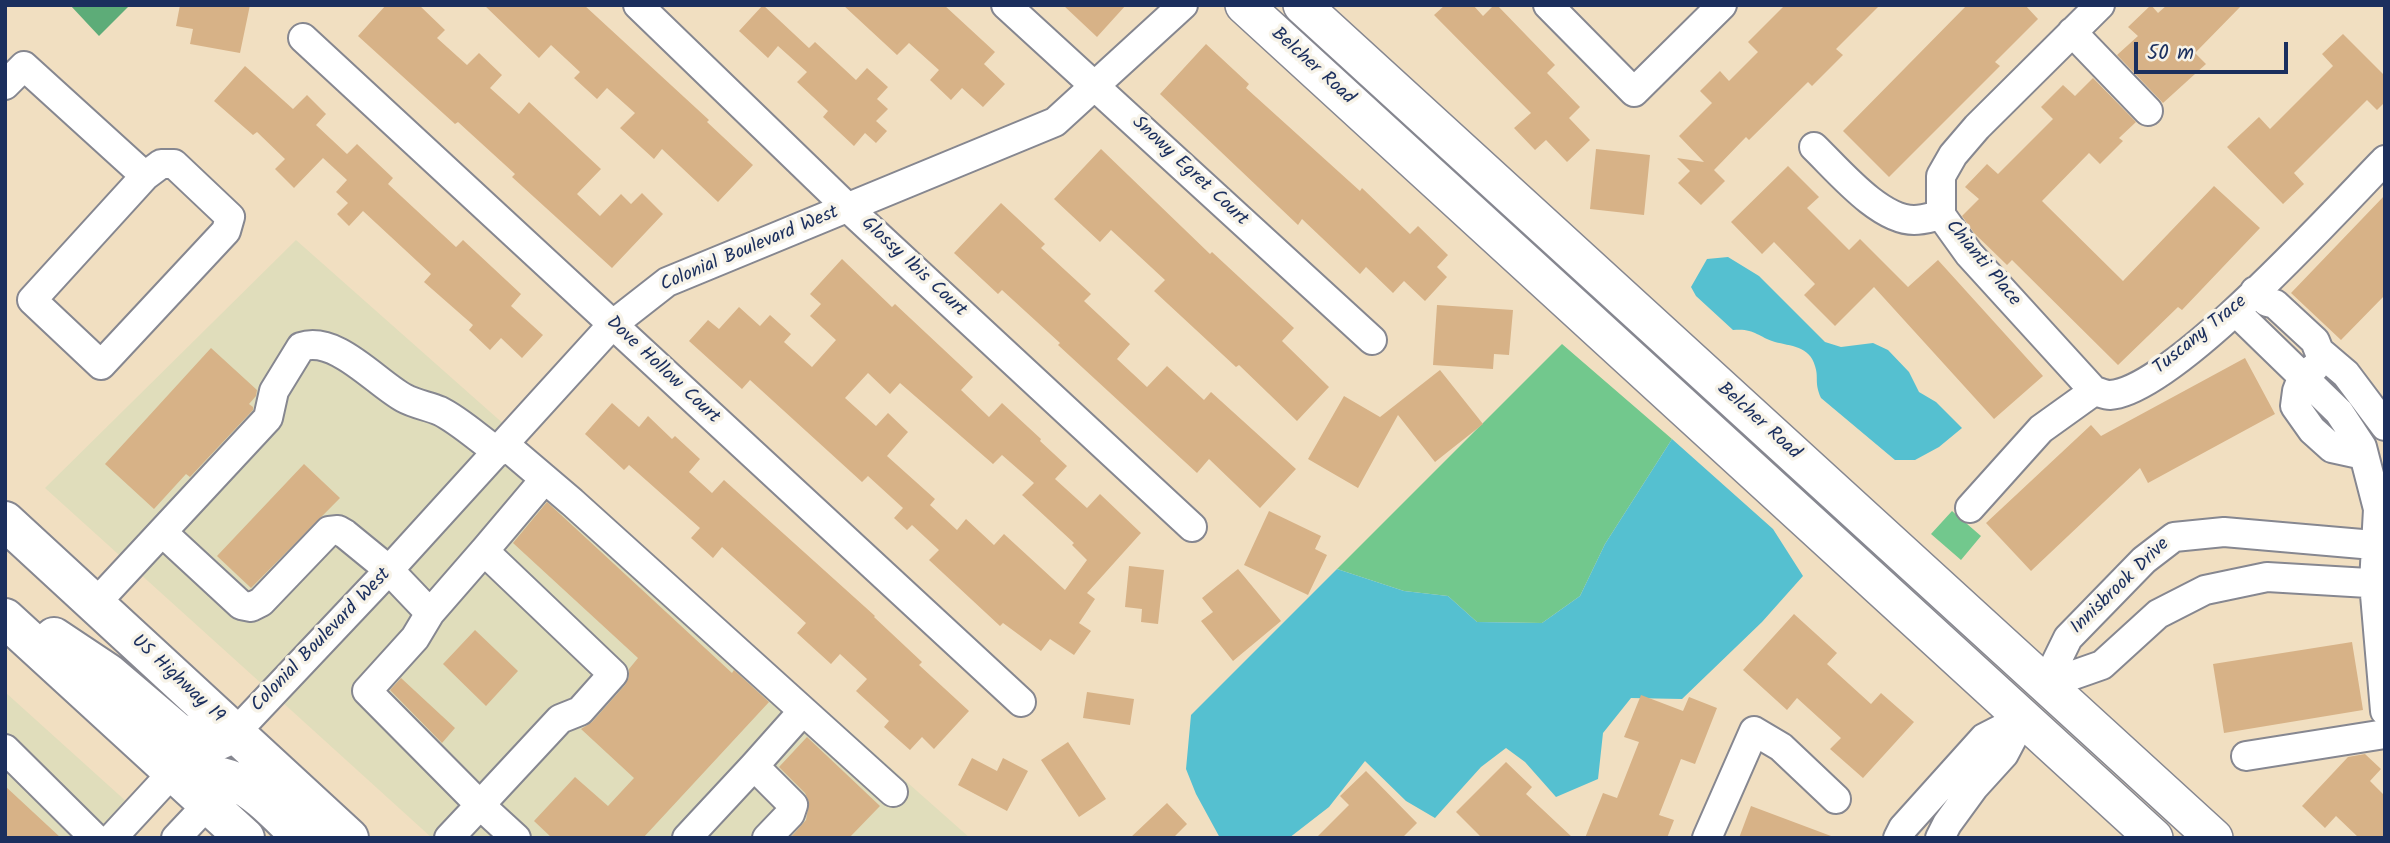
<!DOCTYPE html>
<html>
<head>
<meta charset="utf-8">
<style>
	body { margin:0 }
	#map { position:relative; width:2390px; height:843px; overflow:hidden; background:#f1dfc1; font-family:Kalam,sans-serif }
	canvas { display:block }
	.frame { position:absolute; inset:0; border:7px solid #1b2f5e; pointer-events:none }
	.scale { position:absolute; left:2134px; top:42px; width:154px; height:32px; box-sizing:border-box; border:4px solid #1b2f5e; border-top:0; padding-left:9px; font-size:21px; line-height:24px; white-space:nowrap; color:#1b2f5e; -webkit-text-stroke:5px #f7f3e8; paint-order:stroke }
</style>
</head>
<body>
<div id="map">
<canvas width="2390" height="843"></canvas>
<div class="frame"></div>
<div class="scale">50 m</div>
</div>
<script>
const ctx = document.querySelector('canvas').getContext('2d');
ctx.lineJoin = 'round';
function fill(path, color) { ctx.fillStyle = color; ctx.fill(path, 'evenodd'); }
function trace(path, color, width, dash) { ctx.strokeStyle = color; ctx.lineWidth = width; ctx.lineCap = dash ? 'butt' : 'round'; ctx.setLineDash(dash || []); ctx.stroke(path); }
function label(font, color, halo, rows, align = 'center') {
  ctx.font = font + ' Kalam,sans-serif'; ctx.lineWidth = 7; ctx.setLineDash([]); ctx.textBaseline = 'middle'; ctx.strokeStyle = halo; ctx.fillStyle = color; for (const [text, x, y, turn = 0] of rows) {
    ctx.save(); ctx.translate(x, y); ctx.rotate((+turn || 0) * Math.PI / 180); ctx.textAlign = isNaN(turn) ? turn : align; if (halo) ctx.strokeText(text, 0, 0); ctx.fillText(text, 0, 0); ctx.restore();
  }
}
fill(new Path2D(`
	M296 240 506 426 263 685 45 488Z
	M523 442 970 838H432L281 701Z
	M5 692 128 803 96 838H5Z`), '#e0ddbb');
fill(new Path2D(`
	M1562 344 1672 439 1605 544 1580 596 1542 623 1477 622 1448 596 1404 591 1337 569Z
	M1952 511 1981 536 1961 560 1931 534Z`), '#72c88d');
fill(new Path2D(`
	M70 5H130L99 36Z`), '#5dac78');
fill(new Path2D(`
	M1728 257 1759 276 1825 342 1841 347 1873 343 1888 350 1909 372 1919 392 1936 402 1962 428 1939 447 1915 460H1895L1821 398C1814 382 1819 378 1815 366 1810 346 1790 346 1775 342 1757 336 1754 328 1733 330L1696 296 1691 287 1707 259Z
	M1672 439 1773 529 1803 576 1762 622 1682 699 1631 698 1603 733 1598 779 1556 797 1525 762 1506 748 1481 767 1435 818 1406 801 1365 761 1329 807 1289 838H1220L1196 794 1186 769 1191 715 1337 569 1404 591 1448 596 1477 622 1542 623 1580 596 1605 544Z`), '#55c0d0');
fill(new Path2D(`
	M180 5H250L240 53 190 44 193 29 176 26Z
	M386 5H419L445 30 437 38 467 65 479 53 502 75 490 88 519 114 529 102 601 169 577 194 600 216 621 194 631 204 642 193 663 214 612 268 512 177 515 174 458 122 455 124 358 36Z
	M484 5H584L709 120 707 122 753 165 718 202 662 149 654 159 620 128 635 113 607 88 597 99 574 78 580 72 551 45 539 58Z
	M763 5 809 48 815 42 856 80 867 68 888 87 877 99 888 109 876 121 887 131 876 143 865 133 854 146 823 117 828 111 797 82 807 72 778 46 768 58 739 31Z
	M843 5H944L995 52 984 64 1005 84 983 107 962 88 951 100 930 80 939 70 909 43 897 55Z
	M1063 5H1126L1097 37Z
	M1445 5H1473L1483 16 1494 5H1497L1555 65 1547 73 1580 107 1569 118 1590 140 1567 162 1546 140 1535 150 1514 128 1531 113 1434 15Z
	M1785 5H1880L1836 49 1843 55 1812 86 1808 82 1749 140 1746 137 1714 170 1725 181 1701 205 1678 183 1690 171 1677 158 1704 162 1679 136 1712 103 1700 91 1720 71 1729 81 1758 52 1748 42Z
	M1967 5H2025L2038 19 1995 62 2000 66 1889 177 1843 131Z
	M2151 5 2158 13 2167 5H2242L2195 53 2206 64 2163 103 2117 55 2138 36 2128 27Z
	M2343 34 2385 76V102L2377 110 2367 100 2294 173 2304 184 2283 204 2227 147 2259 117 2270 129 2333 66 2322 54Z
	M1206 44 1249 84 1246 88 1360 191 1362 188 1410 234 1418 226 1448 255 1437 267 1447 277 1425 301 1404 281 1393 293 1366 267 1360 274 1302 219 1298 225 1160 94Z
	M245 66 293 109 307 95 326 114 316 125 347 154 357 144 393 178 388 184 456 247 463 240 521 294 511 306 543 335 522 358 501 338 490 350 469 330 473 325 424 282 431 274 363 211 349 226 337 214 348 203 336 192 347 180 323 158 294 188 275 169 285 159 257 132 253 135 214 101Z
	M2093 78 2136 122 2119 138 2123 141 2100 164 2089 153 2042 201 2123 281 2214 186 2260 228 2182 310 2178 307 2118 365 2012 260 2007 265 1974 233 1962 216 1979 199 1965 187 1987 164 1998 174 2053 119 2041 107 2063 85 2075 96Z
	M1101 149 1210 254 1212 252 1294 328 1282 341 1329 387 1297 421 1239 365 1236 367 1154 291 1165 280 1111 230 1100 242 1054 199Z
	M1596 149 1650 155 1644 215 1590 209Z
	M1788 166 1819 197 1807 208 1849 250 1860 239 1908 287 1938 260 2043 376 1994 419 1874 287 1835 326 1804 295 1815 284 1774 242 1762 254 1731 222Z
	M2385 195V295L2341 340 2291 293Z
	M1001 203 1045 244 1041 248 1091 294 1084 301 1130 344 1117 359 1147 387 1167 366 1204 400 1211 392 1296 469 1260 508 1209 459 1197 473 1058 345 1060 343 1002 290 998 294 954 253Z
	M842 259 892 307 895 304 973 377 961 390 989 417 1002 403 1041 439 1040 441 1067 466 1055 479 1087 508 1100 494 1141 533 1087 593 1095 599 1079 623 1091 631 1074 655 1050 639 1041 651 1003 623 1000 626 929 560 939 550 912 525 907 530 894 518 903 508 868 476 862 482 750 380 742 389 689 341 708 320 719 329 739 307 760 326 770 315 791 334 784 342 812 367 836 340 810 316 821 304 810 294ZM868 373 890 394 900 383 993 464 1002 455 1034 483 1022 495 1074 543 1072 545 1087 560 1065 590 1004 534 994 545 966 519 957 530 930 505 935 499 887 456 908 432 888 413 876 426 845 398Z
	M1437 305 1513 310 1509 355 1494 354 1493 369 1433 365Z
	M211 348 257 390 256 396 249 404 253 407V410L190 477 186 474 154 509 105 464Z
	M2245 358 2275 414 2148 483 2140 468 2031 571 1986 523 2091 425 2101 436Z
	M1440 370 1483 424 1435 462 1398 415 1358 488 1308 459 1344 396 1380 417Z
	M612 403 639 427 648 416 672 439 675 436 700 459 689 472 712 493 724 480 875 616 874 617 922 662 919 665 969 711 934 749 922 737 910 750 884 727 889 721 856 691 867 679 840 654 831 664 797 633 806 623 722 547 713 558 691 538 700 528 629 465 624 470 585 434Z
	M304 464 340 498 251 588 217 556Z
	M547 502 732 673 734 670 769 702 643 838H552L534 821 575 777 608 806 634 778 581 729 592 722 625 685 629 677V669L638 658 513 543Z
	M1269 511 1321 536 1315 549 1327 555 1308 595 1244 565Z
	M1129 566 1164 570 1158 624 1141 622 1142 609 1125 607Z
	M1238 569 1281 621 1233 661 1201 621 1213 612 1202 598Z
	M1794 614 1837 653 1827 664 1871 704 1881 693 1914 722 1863 778 1830 749 1841 738 1797 698 1787 710 1743 670Z
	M475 630 518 671 486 706 443 664Z
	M2352 642 2363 710 2224 733 2213 664Z
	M401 678 455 728 442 743 390 690Z
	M1087 692 1134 699 1130 725 1083 718Z
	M1641 695 1683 711 1689 697 1717 708 1695 764 1681 759 1659 815 1674 820 1667 838H1585L1603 793 1617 798 1639 742 1624 737Z
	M807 737 880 806 849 838H790L806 820 809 802 805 793 779 767Z
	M1068 742 1106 799 1079 817 1041 760Z
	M2365 754 2381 769 2370 781 2385 796V838H2359L2336 816 2325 828 2302 806 2348 757Z
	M972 758 997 771 1003 758 1028 771 1007 811 958 785Z
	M1506 762 1532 787 1526 794 1573 838H1482L1456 812Z
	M1366 771 1417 823 1402 838H1316L1349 805 1340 796Z
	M5 786 61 838H5Z
	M1167 803 1187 824 1173 838H1130Z
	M1751 806 1831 836 1830 838H1739Z`), '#d7b287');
const minor = new Path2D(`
	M638 5 848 208 1192 527
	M1006 5 1372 340
	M1548 5 1634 92 1722 5
	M2072 32 2148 111
	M303 38 1021 702
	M5 85 24 66 145 176
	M1814 147C1838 170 1879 220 1914 220 1923 220 1932 217 1941 215
	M161 164H174L230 217 226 231 101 365 32 300 145 176Z
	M2255 291 2267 302 2275 304 2315 341 2319 351 2346 374 2385 426
	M2236 312 2339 412 2362 447 2378 509 2374 583 2385 711
	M2314 368 2302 378 2297 391 2295 406 2312 430 2332 448 2364 455
	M2094 391 1969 254 1941 215V176L1953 155 1977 127 2100 5
	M505 445 572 502 893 792
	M1970 508 2041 429 2094 391C2099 392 2105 395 2110 395 2172 392 2336 210 2385 160
	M162 532 241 605 251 607 261 602 329 531 338 530 345 534 389 570 430 613 484 551 613 674 580 711 560 719 480 805 367 691 415 638 430 613
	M484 551 544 480
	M95 604 268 418 274 391 301 347C336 335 375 382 404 398 415 404 428 406 440 411 460 421 479 439 498 452
	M2045 685 2068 638 2144 560 2174 537 2224 532 2385 546
	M2045 685 2102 665 2158 614 2205 590 2267 577 2385 584
	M235 733 389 570 612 325 667 282 1055 122 1183 5
	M5 749 95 838
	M2246 756 2385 734
	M754 766 803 711
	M112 838 173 772
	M176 838 208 804
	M449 838 480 805 516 838
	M687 838 754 766 793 805 790 814 767 838
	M1707 838 1754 731 1781 747 1836 799
	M1898 838 1903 828 1984 738 2023 718
	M1940 838 1947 824 1974 787 2004 754 2023 718`);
const major = new Path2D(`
	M1244 5 2154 838
	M1302 5 2214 838`);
const highway = new Path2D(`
	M5 521 349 838
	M5 618 245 838
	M54 637 108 673 176 731 194 740 215 742 235 733
	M173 772C193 773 215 773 234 781 260 793 282 819 303 838`);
trace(minor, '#868790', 32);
trace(major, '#868790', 40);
trace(highway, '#868790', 42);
trace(minor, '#fff', 28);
trace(major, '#fff', 37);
trace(highway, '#fff', 38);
label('19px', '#1b2f5e', '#f7f3e8', [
	["Belcher Road",1312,67,42],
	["Snowy Egret Court",1189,172,43],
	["Colonial Boulevard West",750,250,-23],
	["Chianti Place",1982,264,50],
	["Glossy Ibis Court",913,268,43],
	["Tuscany Trace",2201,336,-39],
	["Dove Hollow Court",662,371,43],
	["Belcher Road",1758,422,42],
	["Innisbrook Drive",2121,587,-44],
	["Colonial Boulevard West",322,641,-46],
	["US Highway 19",177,680,43]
]);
</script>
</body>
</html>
